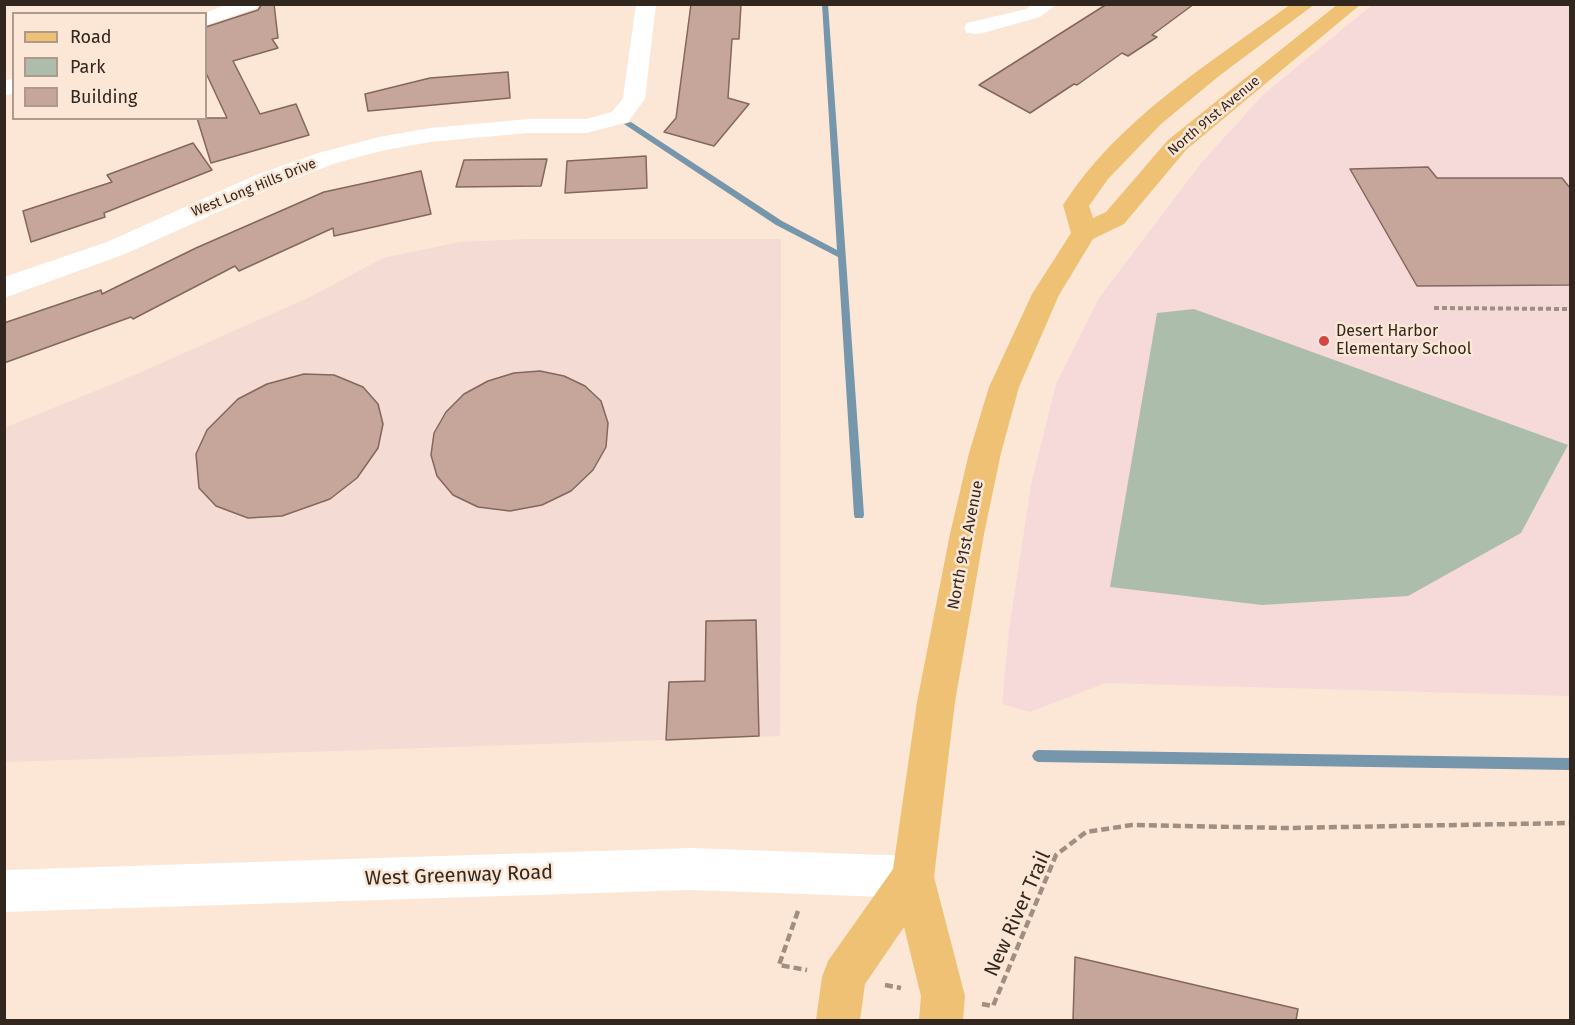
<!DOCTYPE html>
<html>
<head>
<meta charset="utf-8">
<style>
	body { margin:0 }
	#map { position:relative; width:1575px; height:1025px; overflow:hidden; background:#fce6d6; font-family:"Fira Sans",sans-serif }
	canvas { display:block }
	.frame { position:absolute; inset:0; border:6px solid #31271f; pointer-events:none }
	.legend { position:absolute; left:12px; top:12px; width:195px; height:108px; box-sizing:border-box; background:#fce6d6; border:2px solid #ab9a8d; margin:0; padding:8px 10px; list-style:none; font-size:18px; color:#31271f }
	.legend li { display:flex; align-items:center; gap:12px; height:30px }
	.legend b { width:30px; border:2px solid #ab9a8d }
</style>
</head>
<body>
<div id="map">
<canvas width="1575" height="1025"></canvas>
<div class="frame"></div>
<ul class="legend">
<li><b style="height:8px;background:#eec175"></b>Road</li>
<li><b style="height:16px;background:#adbdab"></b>Park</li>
<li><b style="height:16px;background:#c6a69b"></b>Building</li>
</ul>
</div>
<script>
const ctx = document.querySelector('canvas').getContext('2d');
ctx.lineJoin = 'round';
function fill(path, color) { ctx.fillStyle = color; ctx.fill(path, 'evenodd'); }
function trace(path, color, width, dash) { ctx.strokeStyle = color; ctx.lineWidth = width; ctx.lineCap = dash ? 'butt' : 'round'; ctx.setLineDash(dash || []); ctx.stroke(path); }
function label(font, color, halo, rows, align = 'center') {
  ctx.font = font + ' "Fira Sans",sans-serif'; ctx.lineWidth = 5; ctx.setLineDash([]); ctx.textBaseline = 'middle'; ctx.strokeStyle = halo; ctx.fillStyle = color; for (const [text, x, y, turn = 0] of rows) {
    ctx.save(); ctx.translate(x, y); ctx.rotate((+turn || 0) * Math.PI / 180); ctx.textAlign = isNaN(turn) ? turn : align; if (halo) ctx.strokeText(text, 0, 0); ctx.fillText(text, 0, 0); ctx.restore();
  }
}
fill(new Path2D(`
	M527 239H781L780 736 5 762 4 428 137 374 310 297 383 258 460 242Z`), '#f4dbd3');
fill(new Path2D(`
	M1372 5H1570V696L1105 683 1030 712 1002 704 1009 630 1031 485 1056 384 1099 298 1202 162 1262 96Z`), '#f5dad9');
fill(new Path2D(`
	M1194 309 1568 445 1521 533 1408 596 1262 605 1110 587 1157 313Z`), '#adbdab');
fill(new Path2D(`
	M822 4H828L864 515 863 518H855L854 515 838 257 776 225 624 124 631 122 782 221 837 250Z
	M1038 750 1570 758V770L1038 762 1034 760 1032 756 1034 752Z`), '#7596ab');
const building = new Path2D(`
	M262 4H274L278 38 272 39 278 48 233 61 260 114 296 104 309 135 211 163 197 118H227L206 73V27L258 10Z
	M691 4H741L739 39H732L728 98 749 104 714 146 664 132 676 118Z
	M1107 4H1194L1152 35 1157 37 1128 56 1122 53 1077 85 1074 84 1030 113 979 85Z
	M508 72 510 98 368 111 365 94 430 78Z
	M193 143 212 170 104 213 105 217 31 242 23 211 112 182 107 175Z
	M646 156 647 188 565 193 567 161Z
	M547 159 541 186 456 187 464 160Z
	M1428 167 1437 178H1562L1570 188V285L1417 286 1350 169Z
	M421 171 431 214 334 236 333 228 239 271 235 266 133 319 131 317 4 363V323L101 290 102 294 196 248 324 192Z
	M540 371 564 376 585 386 601 401 608 423 606 447 593 470 571 491 542 505 510 511 478 507 453 495 437 476 431 455 434 433 446 412 464 394 488 381 514 373Z
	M304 374 334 375 363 387 378 404 383 424 378 448 357 478 330 499 282 516 248 518 216 506 199 488 196 454 207 430 238 399 267 384Z
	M756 620 759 736 666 740 669 682 705 681 706 621Z
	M1075 957 1298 1009 1296 1020H1073Z`);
fill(building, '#c6a69b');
trace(building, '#83675d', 1.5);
trace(new Path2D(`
	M1434 308 1570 309`), '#9f8e82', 4, [5, 3]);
trace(new Path2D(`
	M798 911 779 965 807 970
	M885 985 901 988
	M982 1004 993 1006 1056 855 1086 832 1132 825 1287 828 1570 823`), '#9f8e82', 4.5, [8, 4]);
fill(new Path2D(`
	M228 4H260L257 8 206 25V14H202Z
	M636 4H656L645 99 628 122 587 133H528L430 142 381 151 336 163 274 187 125 254 4 298V277L107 242 256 175 318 153 379 137 430 128 528 119H586L612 112 623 98Z
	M1032 4H1057L1040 17 983 33 975 34 967 33 964 28 967 23 1026 9Z
	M14 78V93L4 96V81Z
	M691 848 913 856 928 862 934 877 928 892 913 898 691 890 4 912V870Z`), '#fff');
fill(new Path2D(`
	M1291 4H1315L1219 76 1161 124 1108 179 1089 206 1093 218 1106 212 1168 140 1338 4H1361L1186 150 1124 224 1093 239 1059 295 1019 387 1001 453 984 534 955 702 934 877 965 996 963 1020H919L921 996 904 927 865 984 860 1020H816L822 977 828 961 893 869 917 702 950 534 969 453 989 387 1032 294 1071 233 1063 205C1118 119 1210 63 1291 4Z`), '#eec175');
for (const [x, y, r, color] of [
	[1324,341,6,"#d34443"]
]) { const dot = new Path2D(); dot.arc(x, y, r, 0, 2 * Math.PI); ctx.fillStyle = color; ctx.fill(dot); trace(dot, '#fce6d6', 2); }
label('14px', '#31271f', '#fce6d6', [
	["North 91st Avenue",1214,116,-40],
	["West Long Hills Drive",254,188,-22]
]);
label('16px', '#31271f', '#fce6d6', [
	["Desert Harbor",1336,332],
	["Elementary School",1336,350]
], 'left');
label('16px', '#31271f', '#fce6d6', [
	["North 91st Avenue",966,545,-79]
]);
label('20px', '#31271f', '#fce6d6', [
	["West Greenway Road",459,876,-2],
	["New River Trail",1018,914,-66]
]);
</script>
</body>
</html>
